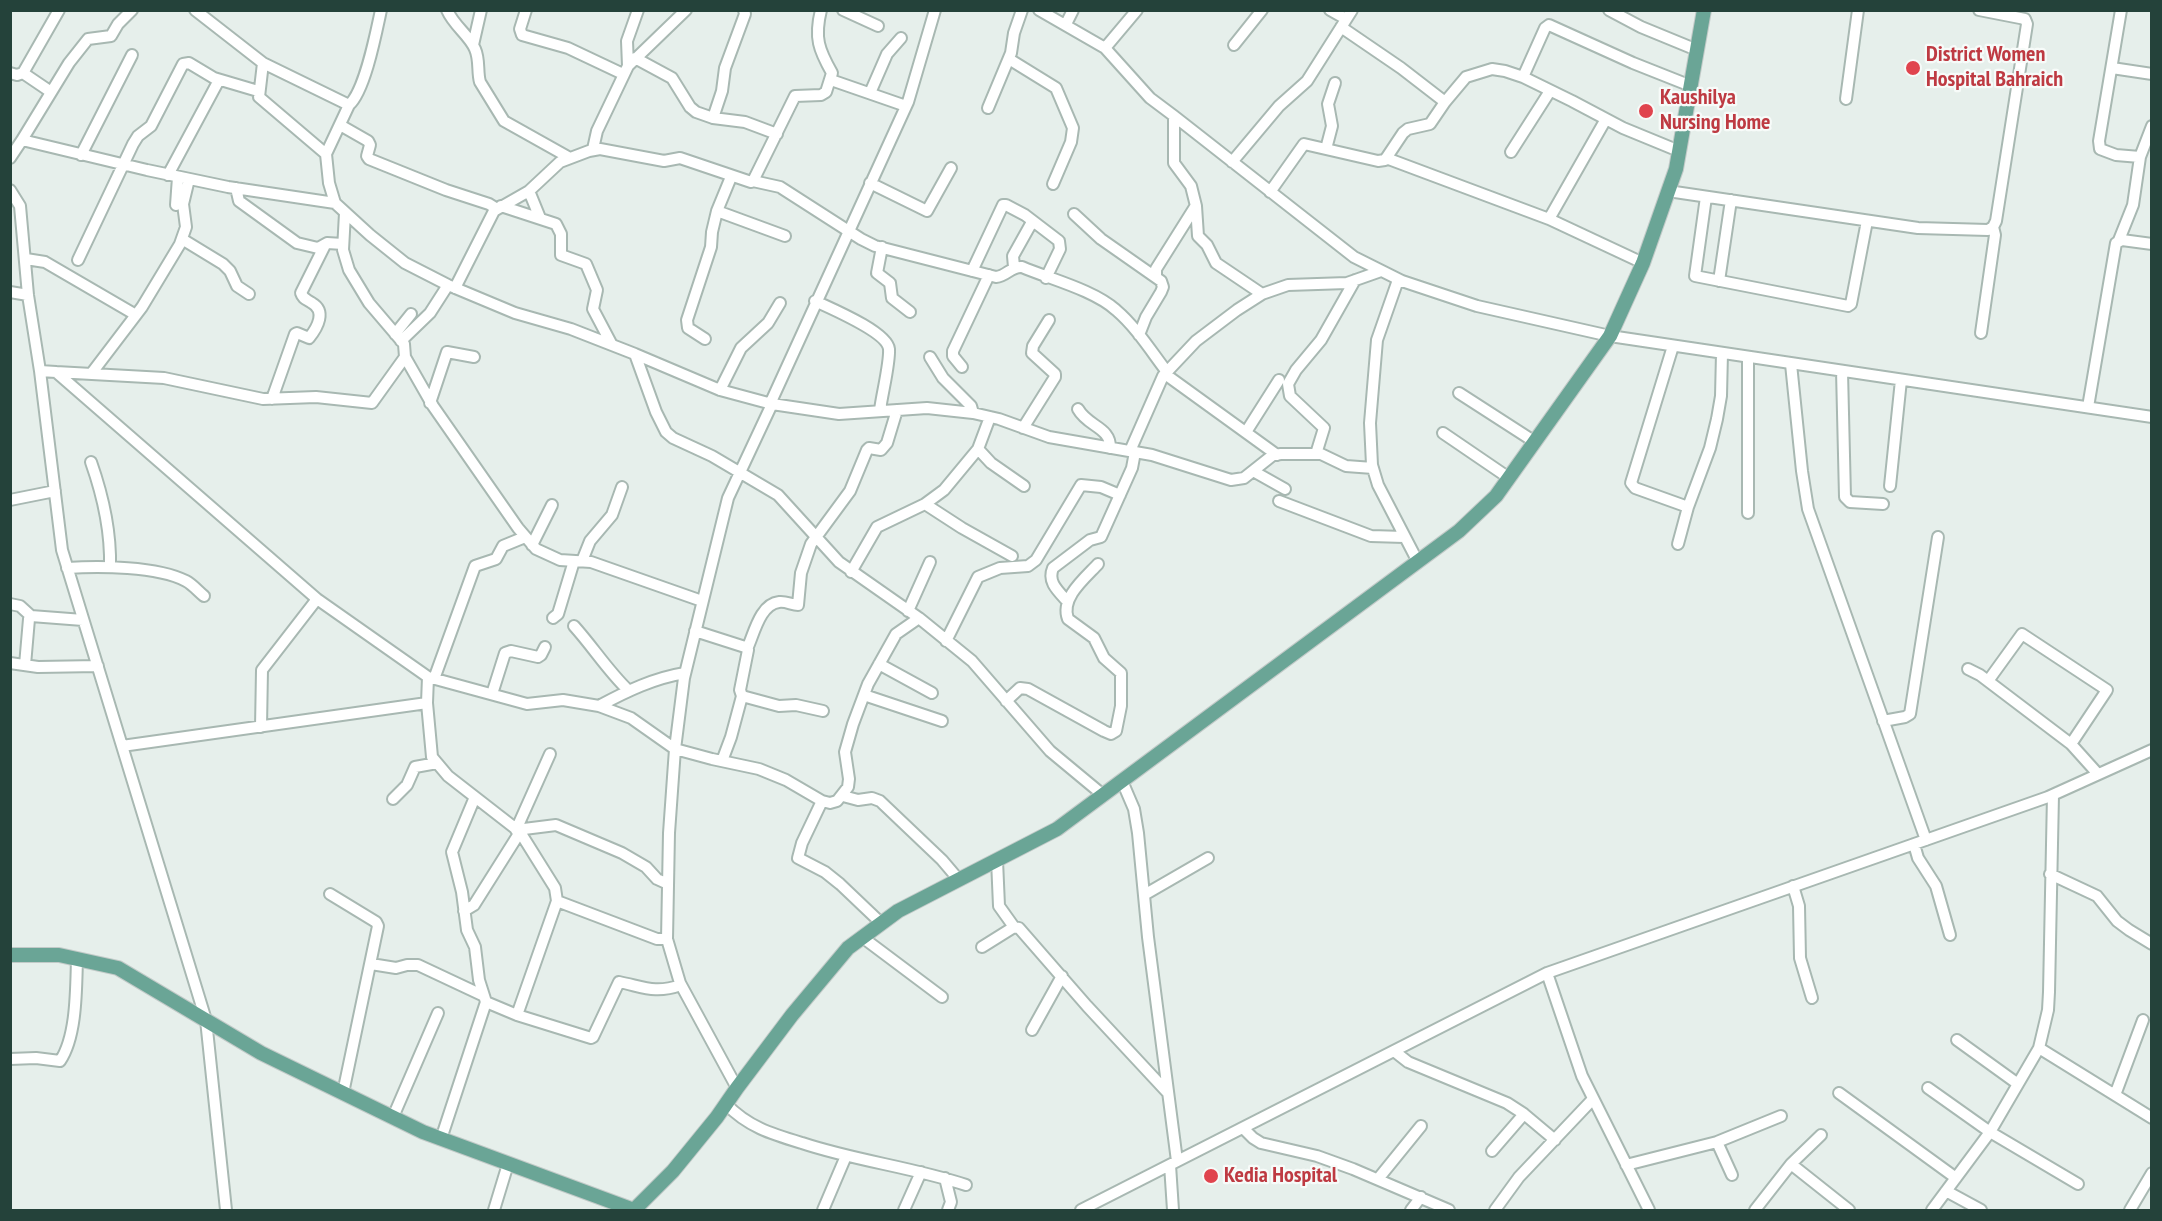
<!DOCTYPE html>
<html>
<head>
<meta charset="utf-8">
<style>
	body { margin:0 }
	#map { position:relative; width:2162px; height:1221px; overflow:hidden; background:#e6efeb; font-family:"PT Sans Narrow",sans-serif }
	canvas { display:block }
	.frame { position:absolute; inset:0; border:12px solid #24423a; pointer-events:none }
</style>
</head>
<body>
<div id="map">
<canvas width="2162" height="1221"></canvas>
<div class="frame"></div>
</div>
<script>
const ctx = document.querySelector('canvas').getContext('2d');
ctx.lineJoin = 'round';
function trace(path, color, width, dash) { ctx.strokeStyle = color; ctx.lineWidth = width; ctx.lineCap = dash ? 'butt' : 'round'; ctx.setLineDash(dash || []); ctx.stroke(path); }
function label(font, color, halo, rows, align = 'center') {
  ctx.font = font + ' "PT Sans Narrow",sans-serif'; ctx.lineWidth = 4.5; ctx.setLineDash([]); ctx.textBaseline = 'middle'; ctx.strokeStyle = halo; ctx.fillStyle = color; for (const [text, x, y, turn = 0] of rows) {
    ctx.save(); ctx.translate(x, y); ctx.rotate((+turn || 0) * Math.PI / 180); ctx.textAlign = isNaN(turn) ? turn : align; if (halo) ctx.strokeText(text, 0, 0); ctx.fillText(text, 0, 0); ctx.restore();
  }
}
const minor = new Path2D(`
	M195 10 263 63 349 105 326 154 329 183 335 203
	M447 10C454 26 469 35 475 49 480 60 477 72 480 82L504 121 570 158
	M526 10 520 29 522 35 568 48 623 74
	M821 10C814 38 819 50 832 73L826 92 821 95 795 96 753 181 780 187 861 239 875 246 996 277C1007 276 1011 266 1022 267 1050 279 1094 290 1116 310 1136 327 1151 351 1167 372
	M843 10 878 26
	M1039 10 1105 48 1150 98 1174 116 1354 257 1402 281 1477 306 1610 336 2152 417
	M1330 10 1346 19
	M1609 10 1641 27 1697 50
	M2121 10 2099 141 2100 149 2116 155 2140 157
	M1066 24 1073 10
	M1341 27 1401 68 1445 102 1466 77 1492 69 1505 71 1523 77 1572 101 1623 128 1679 151
	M473 45 481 10
	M1234 45 1262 10
	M1105 48 1137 10
	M635 58 672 78 690 107 696 112 713 118 745 122 777 134
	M1009 59 1056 88 1073 128 1071 142 1053 184
	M263 63 259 97 326 154
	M628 66 627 41 638 10
	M2112 68 2152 74
	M10 73 17 75 23 73 59 10
	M23 73 51 92
	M1523 77 1545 28 1549 25 1633 63 1691 86
	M831 80 906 106
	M870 93 887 54 901 38
	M1846 99 1858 10
	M349 105C365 91 376 33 381 10
	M988 108 1011 53 1014 33 1022 10
	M1174 116V163L1191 186 1196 206 1198 236 1207 245 1216 263 1262 294
	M713 118 722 91 725 68 745 14 744 10
	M340 125 368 141 370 145 367 156 369 159 446 190 489 204 497 209
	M22 140 69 63 88 39 111 36 118 24 132 10
	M593 149 597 131 628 66 686 10
	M1326 149 1332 126 1328 104 1335 83
	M1511 152 1550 91
	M81 155 132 55
	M10 158 22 140 147 170 228 187 335 203 370 235 405 263 448 285 515 313 571 329 635 354 720 390 772 404 839 414 927 408 973 413 999 419 1049 437 1152 455 1231 480 1244 478 1273 455 1281 454H1321L1346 466 1373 468
	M1386 158 1549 219 1643 263
	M1232 162 1279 106 1307 81 1352 10
	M168 175 219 80
	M870 183 927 211 951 168
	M236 188 239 201 297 243 318 248 327 243 343 244
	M10 190 20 206 28 295 40 371 62 550 206 1020 226 1210
	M529 191 540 218
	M1668 191 1918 228 1988 230 1993 227 1996 221 2027 24 2025 19 1979 10
	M1270 192 1304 144 1378 161 1385 160 1403 133 1408 129 1430 124 1445 102
	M1706 197 1695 276 1848 306 1851 304 1867 221
	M176 205 178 177
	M501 206 556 224 561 234V255L586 264 597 290 593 309 612 345
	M717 211 785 236
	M345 213 343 250 349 270 369 303 404 344 405 357 433 406 518 528 536 549 560 560 591 562 702 601
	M1074 214 1101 239 1161 281 1163 287 1161 292 1146 317 1139 335
	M1549 219 1606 119
	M182 239 223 264 230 271 237 286 249 294
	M2119 240 2133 205 2140 157 2152 126
	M882 247 877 273 890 283 892 298 910 312
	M26 259 45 262 136 315
	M78 260 133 144 138 136 151 126 183 64 189 63 214 78 258 91
	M1014 267 1013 256 1032 222
	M972 271 1003 205H1006L1025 215 1059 241 1060 249 1046 278
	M1156 276V269L1195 207
	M1398 280 1377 340 1370 423 1372 465 1378 485 1418 562
	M1719 281 1731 200
	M455 288 494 211 529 191 560 162 589 151 600 149 664 161 680 158 751 182 753 181
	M10 292 28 295
	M815 301C832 309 887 332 889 349 890 363 882 394 880 410
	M1981 333 1995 235 1993 227
	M395 334 411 314
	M705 339 688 328 687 320 711 247 712 232 717 211 731 177
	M401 341 430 313 448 285
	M1673 346 1631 483 1635 488 1688 507
	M635 354 656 412 666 432 673 438 712 456 778 495 839 562 919 618 972 661 1050 751 1103 795
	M930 357 943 378 971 406 973 413
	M1748 357V513
	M1791 364 1802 471 1808 509 1926 840
	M962 367 953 356V351L989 275
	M40 371 56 372 317 599 428 677
	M1842 371 1845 497 1850 502 1883 504
	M56 372 164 378 263 399 316 397 372 403 405 357
	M91 374 142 307 180 244 186 227 183 204 189 179
	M1165 374 1277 455
	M720 390 741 348 768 323 780 303
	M1459 393 1535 442
	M272 399 295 334 297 333 309 338C318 327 326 311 312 303 306 299 303 299 301 293L325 245
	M430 403 447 352 474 357
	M770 404 908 102 935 10
	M2088 407 2116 243 2122 240 2152 244
	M1078 409C1088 427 1111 427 1110 448
	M1023 428 1055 377V374L1032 353 1033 346 1049 320
	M1246 432 1279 380
	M1443 433 1509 478
	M978 449 991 463 1024 486
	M1130 451 1163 376 1196 341 1237 310 1262 294 1288 285 1347 283 1381 271
	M1316 454 1324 428 1290 396 1288 384 1296 370 1321 340 1355 280
	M91 462C103 496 111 530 110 567
	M1253 471 1285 489
	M1890 486 1901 380
	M10 500 55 491
	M1279 501 1371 536 1404 537
	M925 504 962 528 1012 556
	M1678 544 1688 507 1710 448 1717 419 1721 396 1722 353
	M532 545 552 505
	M582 561 590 541 612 515 622 487
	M67 568C99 566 157 566 186 581 192 584 198 591 204 596
	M851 572 877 527 925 504 944 490 978 449 990 417
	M1068 602C1058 591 1047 582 1053 568L1090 540 1101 537 1132 468 1135 452
	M10 604 20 606 31 616
	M908 611 930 562
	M553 618 558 614 574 561
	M574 626C593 647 608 671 628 690
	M695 631 745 647 748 650 740 690 742 696 779 706 796 705 823 711
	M946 641 978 577 1000 568 1028 566 1036 560 1081 485 1101 487 1120 495
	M747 649C754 634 760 604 779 602 786 601 792 605 798 605L801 573 811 544 850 491 867 450 869 448 881 450 887 443 897 410
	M10 663 38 667 98 666
	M879 664 932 693
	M25 665 29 619 31 616 83 620
	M1968 669 1980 675 2071 744 2098 774
	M434 679 475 566 496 559 503 546 525 537
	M1988 681 2022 634 2107 690 2071 744
	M492 694 505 653 511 651 538 657 541 655 545 647
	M864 695 942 721
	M1006 701 1020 688 1028 689 1104 731 1111 734 1116 731 1121 706V673L1104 658 1094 638 1068 619C1060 598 1085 578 1098 564
	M599 706C627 691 654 678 685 673
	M1883 721 1905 717 1910 714 1938 537
	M261 727 262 670 317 599
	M122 746 427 703
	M722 761 731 737 742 696
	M1122 781 1134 809 1138 833 1148 937 1177 1161
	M843 796 858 800 872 798 880 801 942 860 959 880
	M475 797 448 776 432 757 427 703 428 677 527 704 563 700 599 706 631 718 675 749 712 759 759 769 786 780 822 801 830 803 837 801 848 787 849 779 845 752 853 724 868 684 896 634 919 618
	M393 799 407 785 415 767 437 763
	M822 801 802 843 798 858 825 872 840 884 881 923
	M516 830 556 825 622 853 646 867 657 879 668 884
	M516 830 550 754
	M1914 844 1918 858 1936 886 1950 935
	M997 860 999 906 1014 927
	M2050 874 2097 896 2117 921 2129 930 2152 944
	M1793 886 1799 906 1800 958 1812 998
	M330 894 376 922 378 926 343 1093
	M1144 895 1208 858
	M464 911 474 905 520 832
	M862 937 942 997
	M982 947 1014 927 1019 928 1087 1006 1168 1093
	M371 964 396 968 407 965H418L484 996
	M1547 973 1582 1076 1649 1210
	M486 1002 479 980 475 947 467 930 462 892 452 852 475 797 520 832 555 888 557 901
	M517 1015 557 901 657 939H667
	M1032 1030 1062 976
	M1957 1040 2018 1084
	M2039 1048 2152 1118
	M1394 1051 1408 1062 1507 1103 1524 1114 1555 1140
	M10 1059 36 1058 60 1061C77 1036 76 988 77 959
	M737 1088 680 983 667 939 669 833 675 749 684 678 728 498 772 404
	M1928 1088 1990 1132 2078 1184
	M1839 1093 1956 1178
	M2115 1095 2143 1020
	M726 1104C748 1127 772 1134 802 1143 856 1161 912 1167 966 1185
	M393 1117 438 1013
	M1243 1128 1253 1138 1261 1143 1317 1156 1353 1169 1449 1210
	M441 1139 486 1002 517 1015 591 1038 593 1037 619 982C644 987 655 994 681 985
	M1717 1142 1732 1175
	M1492 1151 1524 1114
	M1791 1164 1821 1135
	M1170 1165 1173 1210
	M1626 1165 1717 1142 1781 1116
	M945 1178 951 1202 948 1210
	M1378 1179 1421 1126
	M1946 1191 1981 1210
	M494 1210 508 1164
	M823 1210 846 1156
	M904 1210 921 1172
	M1081 1210 1547 973 2048 797 2152 750
	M1411 1210 1421 1197
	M1495 1210 1519 1177 1593 1099
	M1755 1210 1791 1164 1849 1210
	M1932 1210 1990 1132 2039 1048 2048 1010 2049 992 2053 795
	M2130 1210 2152 1173`);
const major = new Path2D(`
	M10 955H59L118 968 261 1053 423 1132 634 1210
	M634 1210 673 1171 717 1117 737 1088 792 1015 848 948 898 911 1057 829 1459 531 1496 496 1610 336 1643 263 1676 169 1704 10`);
trace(minor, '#a8b8b2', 14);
trace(major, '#c2cac8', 16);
trace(minor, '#fff', 10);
trace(major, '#6aa596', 14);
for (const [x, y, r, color] of [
	[1913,68,8,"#e0444e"],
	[1646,111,8,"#e0444e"],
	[1211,1176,8,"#e0444e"]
]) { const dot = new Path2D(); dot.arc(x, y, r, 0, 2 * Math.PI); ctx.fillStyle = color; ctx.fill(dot); trace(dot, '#f7fbf9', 2); }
label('bold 22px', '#be3a42', '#f7fbf9', [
	["District Women",1926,55],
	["Hospital Bahraich",1926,80],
	["Kaushilya",1660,98],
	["Nursing Home",1660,123],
	["Kedia Hospital",1224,1176]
], 'left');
</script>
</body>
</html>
